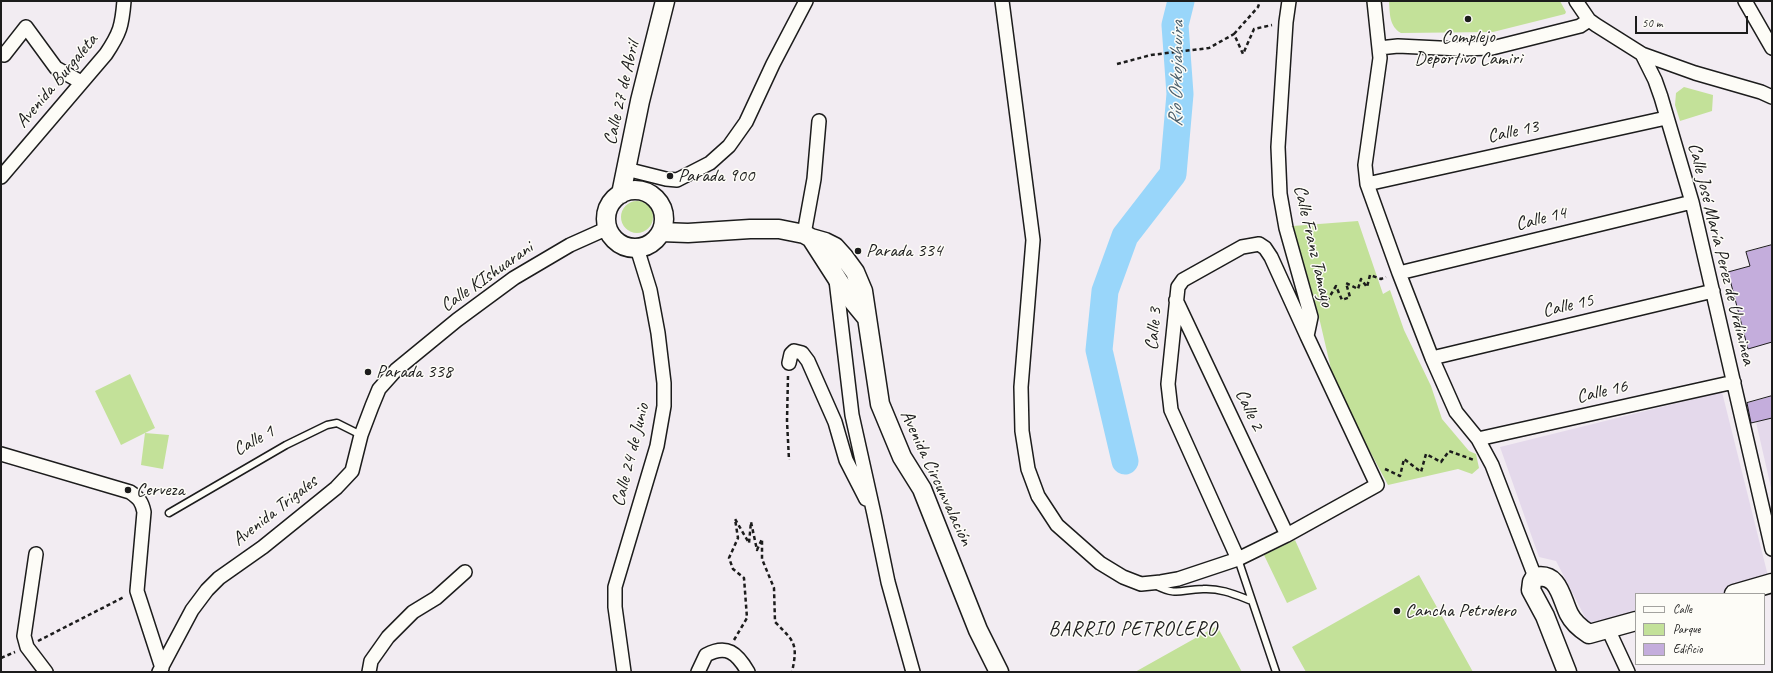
<!DOCTYPE html>
<html>
<head>
<meta charset="utf-8">
<style>
	body { margin:0 }
	#map { position:relative; width:1773px; height:673px; overflow:hidden; background:#f2ecf2; font-family:Caveat,sans-serif }
	canvas { display:block }
	.frame { position:absolute; inset:0; border:2px solid #1c1c1c; pointer-events:none }
	.legend { position:absolute; left:1635px; top:593px; width:130px; height:72px; box-sizing:border-box; background:#fdfcf7; border:1px solid #a3a29f; margin:0; padding:5px 7px; list-style:none; font-size:12px; color:#1c1c1c }
	.legend li { display:flex; align-items:center; gap:8px; height:20px }
	.legend b { width:20px; border:1px solid #a3a29f }
	.scale { position:absolute; left:1635px; top:16px; width:113px; height:18px; box-sizing:border-box; border:2px solid #1c1c1c; border-top:0; padding-left:5px; font-size:12px; line-height:14px; white-space:nowrap; color:#1c1c1c; -webkit-text-stroke:3px #fdfcf7; paint-order:stroke }
</style>
</head>
<body>
<div id="map">
<canvas width="1773" height="673"></canvas>
<div class="frame"></div>
<ul class="legend">
<li><b style="height:5px;background:#fdfcf7"></b>Calle</li>
<li><b style="height:11px;background:#c3e199"></b>Parque</li>
<li><b style="height:11px;background:#c4addc"></b>Edificio</li>
</ul>
<div class="scale">50 m</div>
</div>
<script>
const ctx = document.querySelector('canvas').getContext('2d');
ctx.lineJoin = 'round';
function fill(path, color) { ctx.fillStyle = color; ctx.fill(path, 'evenodd'); }
function trace(path, color, width, dash) { ctx.strokeStyle = color; ctx.lineWidth = width; ctx.lineCap = dash ? 'butt' : 'round'; ctx.setLineDash(dash || []); ctx.stroke(path); }
function label(font, color, halo, rows, align = 'center') {
  ctx.font = font + ' Caveat,sans-serif'; ctx.lineWidth = 3; ctx.setLineDash([]); ctx.textBaseline = 'middle'; ctx.strokeStyle = halo; ctx.fillStyle = color; for (const [text, x, y, turn = 0] of rows) {
    ctx.save(); ctx.translate(x, y); ctx.rotate((+turn || 0) * Math.PI / 180); ctx.textAlign = isNaN(turn) ? turn : align; if (halo) ctx.strokeText(text, 0, 0); ctx.fillText(text, 0, 0); ctx.restore();
  }
}
fill(new Path2D(`
	M1722 392 1770 584 1722 594H1636V613L1588 623 1556 561 1539 557 1500 447Z
	M1772 417V492L1756 422Z`), '#e4d9eb');
fill(new Path2D(`
	M1389 1H1560L1566 12 1565 14 1493 32 1401 33C1389 26 1390 14 1389 1Z
	M1684 87 1713 95 1712 111 1680 121 1675 105 1676 93Z
	M621 217a16 16 0 1 1 32 0a16 16 0 1 1-32 0Z
	M1358 221 1383 294 1390 290 1404 330 1431 386 1442 419 1469 451 1476 454 1479 468 1472 474 1458 469 1388 485 1335 386 1318 313 1293 226Z
	M130 374 155 428 121 445 95 391Z
	M145 433 169 435 163 469 141 465Z
	M1295 540 1317 589 1287 603 1264 555Z
	M1419 575 1473 672H1306L1292 647Z
	M1217 626 1242 672H1135Z`), '#c3e199');
trace(new Path2D(`
	M1125 461 1099 350 1105 291 1125 236 1173 174 1180 94 1175 25 1181 1`), '#99d6fa', 27);
const building = new Path2D(`
	M1772 245V342L1748 349 1728 272 1750 266 1746 252Z
	M1772 396V418L1751 423 1747 403Z`);
fill(building, '#c4addc');
trace(building, '#1c1c1c', 1);
const lane = new Path2D(`
	M169 513 286 445 327 425 337 423 361 435
	M1238 559 1276 672
	M1155 585C1178 597 1181 589 1203 589 1221 588 1236 595 1252 601`);
const street = new Path2D(`
	M1002 1 1033 240 1021 387 1022 431 1028 469 1038 496 1057 525 1100 563 1123 577 1141 584 1161 582 1178 579 1238 559 1287 535 1377 485 1307 336 1311 317 1286 228 1280 194 1278 147 1286 22 1289 1
	M1374 1 1380 58 1365 165 1367 184 1399 273 1432 358 1456 412 1478 439 1492 465 1535 577
	M1576 1 1589 20 1596 25 1642 54 1655 80 1661 97 1692 202 1772 549
	M1745 1 1772 48
	M1379 48 1398 46 1460 49 1492 48 1580 26 1589 20
	M1 53 4 55 26 27 56 68 81 82
	M1642 54 1695 73 1761 92 1772 97
	M626 169 666 179 677 180 710 163 729 146 746 122 773 64 806 1
	M1 177 106 54C120 33 122 26 124 1
	M1367 184 1666 118
	M804 234 814 179 819 121
	M1399 273 1692 202
	M836 280 852 415 874 514 888 582 913 672
	M1176 300 1287 535
	M1432 358 1713 291
	M789 363 791 354 794 351 802 353 808 361 835 422 846 460 866 499
	M1478 439 1734 382
	M1 454 130 492C139 498 142 502 144 512L137 591 162 668
	M36 554 24 636 27 647 46 672
	M1238 559 1171 410 1168 384 1178 287 1183 280 1242 247 1259 244 1265 248 1271 257 1307 336
	M1608 629 1628 672
	M159 672 192 610 207 590 219 578 263 547 336 488 352 471 361 435 372 406 379 389 396 370 457 320 514 278 570 245 608 228
	M369 672 371 661 388 637 413 612 436 598 465 572
	M624 672 615 607V587L657 446 664 406V383L658 333 650 290 637 248
	M698 672 706 655C727 644 737 653 748 672`);
const secondary = new Path2D(`
	M606 219a29 29 0 1 1 58 0a29 29 0 1 1-58 0Z
	M621 194 640 101 665 1
	M661 232 688 233 750 229H779L804 234 811 238 825 242 835 247 844 257 855 272 863 291 880 404 902 457 922 489 978 630 999 672
	M811 238 847 294 866 317
	M1734 594 1772 583
	M1567 672 1545 616 1531 590 1532 582 1535 577C1559 572 1561 598 1569 614 1573 622 1581 629 1589 634L1636 621`);
trace(lane, '#1c1c1c', 9);
trace(street, '#1c1c1c', 16);
trace(secondary, '#1c1c1c', 21);
trace(new Path2D(`
	M1234 34 1258 7 1260 1
	M1117 64 1151 55 1209 48 1234 34 1243 54 1254 29 1272 25
	M1320 301H1327L1336 286 1342 300 1350 297 1346 283 1358 289 1361 279 1367 287 1370 275 1381 279 1386 277
	M788 376 787 421 789 460
	M1385 469 1400 476 1404 459 1421 472 1426 454 1441 462 1449 451 1474 460
	M734 640 747 618 744 578 733 569 729 558 738 538 735 519 749 543 751 522 757 550 762 539V559L774 588 775 622C795 642 798 644 792 672
	M38 641 124 597
	M1 658 15 652`), '#1c1c1c', 2.5, [4, 3]);
trace(lane, '#fdfcf7', 6);
trace(street, '#fdfcf7', 13);
trace(secondary, '#fdfcf7', 18);
for (const [x, y, r, color] of [
	[1468,19,4,"#1c1c1c"],
	[670,176,4,"#1c1c1c"],
	[858,251,4,"#1c1c1c"],
	[368,372,4,"#1c1c1c"],
	[128,490,4,"#1c1c1c"],
	[1397,611,4,"#1c1c1c"]
]) { const dot = new Path2D(); dot.arc(x, y, r, 0, 2 * Math.PI); ctx.fillStyle = color; ctx.fill(dot); trace(dot, '#fdfcf7', 1.5); }
label('19px', '#1c1c1c', '#fdfcf7', [
	["Complejo",1468,37,"center"],
	["Deportivo Camiri",1468,59,"center"],
	["Parada 900",678,176],
	["Parada 334",866,251],
	["Parada 338",376,372],
	["Cerveza",136,490],
	["Cancha Petrolero",1405,611]
], 'left');
label('19px', '#1c1c1c', '#fdfcf7', [
	["Avenida Burgaleta",57,81,-50],
	["Calle 27 de Abril",622,93,-77],
	["Calle 13",1513,132,-12],
	["Calle 14",1541,219,-14],
	["Calle Franz Tamayo",1313,246,77],
	["Calle José María Perez de Urdininea",1721,254,76],
	["Calle KIshuarani",487,277,-35],
	["Calle 15",1568,306,-13],
	["Calle 3",1154,329,-85],
	["Calle 16",1602,392,-13],
	["Calle 2",1249,410,65],
	["Calle 1",254,441,-29],
	["Calle 24 de Junio",631,455,-76],
	["Avenida Circunvalación",936,478,65],
	["Avenida Trigales",275,511,-38]
]);
label('italic 20px', '#485d6a', '#fdfcf7', [
	["Río Orkojahuira",1177,74,-89]
]);
ctx.letterSpacing = '1px';
label('20px', '#1c1c1c', '#fdfcf7', [
	["BARRIO PETROLERO",1133,630]
]);
ctx.letterSpacing = '0px';
</script>
</body>
</html>
